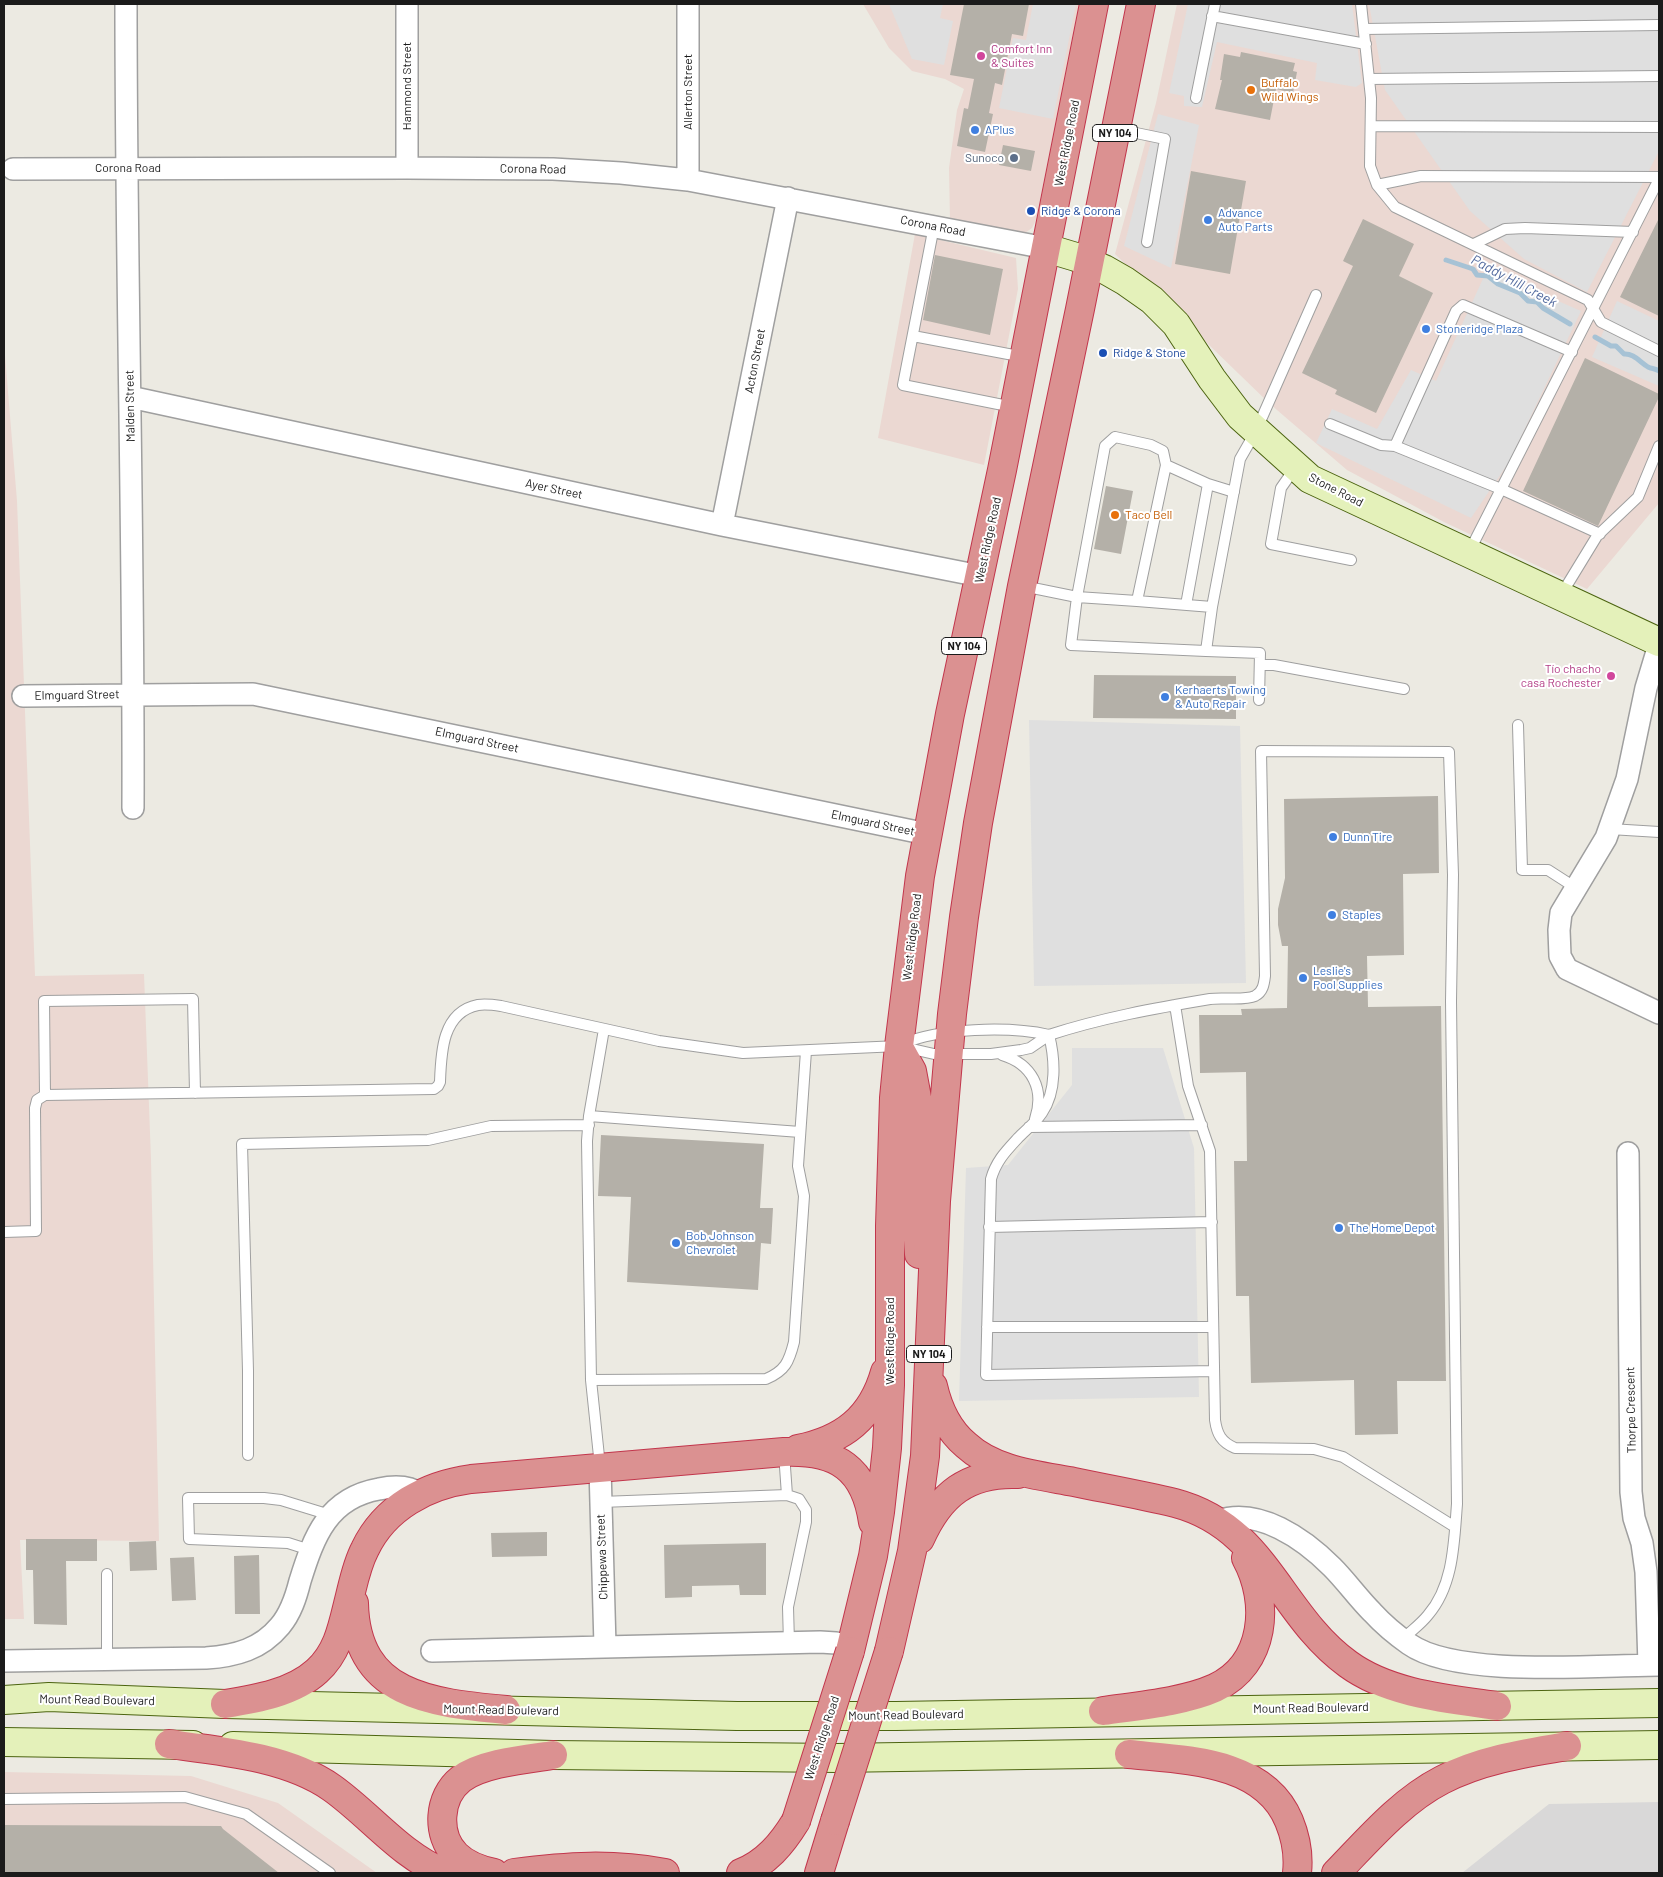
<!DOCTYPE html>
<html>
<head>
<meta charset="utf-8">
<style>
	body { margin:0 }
	#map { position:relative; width:1663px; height:1877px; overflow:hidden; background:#eceae2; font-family:Barlow,sans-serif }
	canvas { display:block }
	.frame { position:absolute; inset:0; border:5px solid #1b1b1b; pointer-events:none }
</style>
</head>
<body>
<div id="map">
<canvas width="1663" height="1877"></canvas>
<div class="frame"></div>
</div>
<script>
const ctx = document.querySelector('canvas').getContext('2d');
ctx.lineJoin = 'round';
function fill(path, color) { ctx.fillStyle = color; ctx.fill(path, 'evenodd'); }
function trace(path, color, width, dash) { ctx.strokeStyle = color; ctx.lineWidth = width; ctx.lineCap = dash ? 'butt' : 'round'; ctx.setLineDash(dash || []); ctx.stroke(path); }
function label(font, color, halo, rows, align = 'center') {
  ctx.font = font + ' Barlow,sans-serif'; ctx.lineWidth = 4; ctx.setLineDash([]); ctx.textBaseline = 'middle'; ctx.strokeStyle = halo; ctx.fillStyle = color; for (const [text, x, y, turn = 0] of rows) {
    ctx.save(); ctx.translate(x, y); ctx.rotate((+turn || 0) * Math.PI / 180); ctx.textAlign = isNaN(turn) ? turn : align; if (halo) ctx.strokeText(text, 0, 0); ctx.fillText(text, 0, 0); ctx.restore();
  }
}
fill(new Path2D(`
	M1659 1802V1873H1462L1549 1804Z`), '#d9d8d8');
fill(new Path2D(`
	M863 4H1079L1036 220 1032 228 1025 233 1019 234 950 221 949 168 957 110 964 89 945 79 912 71 889 48Z
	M1177 4H1659V503L1587 589 1444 522 1347 470 1270 404 1115 254 1156 103Z
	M915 234 1016 258 1018 289 984 465 878 438Z
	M4 343 17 501 35 976 144 974 151 1159 159 1541 20 1540 24 1619H4Z
	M4 1772 191 1776 278 1803 377 1873H4Z`), '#ebd8d2');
fill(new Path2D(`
	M889 4H943L940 18 953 21 944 65 912 59Z
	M1033 4H1076L1053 119 999 108 1013 38 1026 40Z
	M1188 4H1352L1362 83 1356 87 1315 80 1317 63 1217 42 1202 107 1184 106V96L1169 93Z
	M1369 4H1659V151L1587 292 1524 259 1470 211 1385 90Z
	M1158 114 1199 125 1171 268 1124 246Z
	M1487 270 1581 311 1509 462 1471 518 1316 443 1332 409 1377 429 1411 370 1436 381Z
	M1617 301 1659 321V386L1592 357Z
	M1029 720 1240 726 1246 983 1034 986Z
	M1072 1048H1163L1194 1148 1199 1397 959 1401 966 1168 1008 1165 1072 1085Z`), '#dfdfdf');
trace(new Path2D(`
	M1446 260 1473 269 1477 275 1488 276 1498 284 1520 293 1528 301 1537 302 1543 308 1570 324
	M1595 337 1611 346H1616L1624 354C1633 353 1640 362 1648 367 1652 369 1655 368 1659 371`), '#a6c2d5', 5);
fill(new Path2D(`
	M964 4H1029L1023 36 1012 34 1002 85 995 83 989 113 993 114 985 152 957 146 964 108 968 109 974 79 950 75Z
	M1241 52 1295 63 1293 71 1297 72 1293 93 1276 89 1270 120 1215 109 1222 80H1220L1224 54 1240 57Z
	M1003 145 1035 151 1031 171 999 165Z
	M1191 171 1246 181 1230 274 1175 264Z
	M1659 218V316L1620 297Z
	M1363 219 1414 244 1399 276 1433 293 1376 413 1335 394 1337 390 1302 373 1353 266 1343 261Z
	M935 255 1003 269 990 335 923 320Z
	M1585 358 1659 394V397L1598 526 1523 491Z
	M1106 486 1133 491 1121 554 1094 549Z
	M1094 675 1236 676V719L1093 718Z
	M1438 796 1439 873 1403 874 1404 955 1367 956 1368 1007 1441 1006 1446 1381H1397L1398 1434 1355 1435 1354 1380 1251 1383 1249 1296H1236L1234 1161H1247L1246 1072 1200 1073 1199 1015H1242L1241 1009 1287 1008 1288 946H1282L1278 925V909L1285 878 1284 799Z
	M601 1135 764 1144 760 1208H773L771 1244 761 1243 758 1290 627 1282 631 1197 598 1196Z
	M547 1532V1556L492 1557 491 1533Z
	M26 1539H97V1561H66L67 1625 34 1624 33 1570H26Z
	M156 1541 157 1570 130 1571 129 1542Z
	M766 1543V1595H740L739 1585 692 1586V1597L665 1598 664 1545Z
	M259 1555 260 1614H235L234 1556Z
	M194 1557 196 1600 172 1601 170 1558Z
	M4 1825 221 1826 223 1829 279 1873H4Z`), '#b4b0a8');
const lane = new Path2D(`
	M1361 4 1371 98 1370 166 1377 185 1395 207 1588 300 1601 322 1659 351
	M1212 16 1366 44
	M1364 29 1659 25
	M1369 79 1659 76
	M1196 98 1215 4
	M1371 126 1659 127
	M1117 129 1165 139 1147 242
	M1377 185 1421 176 1659 177
	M934 226 903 385 1013 407
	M1474 244 1505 229 1525 228 1633 232
	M913 336 1024 357
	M1572 352 1463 305 1456 311 1395 446 1501 489 1600 534
	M1330 424 1381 445 1395 446
	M1166 465 1163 451 1151 445 1115 437 1105 446 1077 597 1137 601 1166 465 1208 484 1234 492
	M1295 468 1281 488 1271 544 1351 560
	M1469 552 1659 179
	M1023 586 1077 597 1071 645 1206 651 1212 607 1240 459 1256 431 1316 295
	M1561 595 1597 536 1638 497 1659 446
	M1137 601 1212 607
	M1186 605 1208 484
	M1206 651 1260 653 1259 700
	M1260 665H1274L1404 689
	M1518 725 1522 870H1548L1576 888
	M1610 829 1659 832
	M1175 1005 1188 1086 1210 1151 1215 1420C1217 1434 1221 1442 1235 1448L1314 1449 1343 1457 1455 1527
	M902 1044C939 1028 1009 1026 1049 1035
	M1002 1055C1032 1064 1045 1089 1035 1119
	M45 1095 44 1001 193 999 195 1093
	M589 1116 800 1132
	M1029 1127 1202 1125
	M989 1227 1212 1222
	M4 1232 36 1231 35 1108 37 1100 45 1095 434 1089 438 1086 440 1082C441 1053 442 1012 478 1005 485 1004 494 1005 501 1006L659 1041 743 1053 899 1046 934 1054H991L1021 1050 1030 1048 1049 1035
	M987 1327H1213
	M1214 1371 986 1375 991 1179C996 1161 1006 1151 1018 1138 1026 1130 1036 1122 1042 1113 1057 1091 1055 1059 1049 1035 1101 1018 1156 1008 1210 999 1223 997 1244 1001 1255 996 1263 992 1264 984 1265 976L1261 751 1449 752 1453 875 1451 1001 1457 1504C1454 1541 1454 1585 1428 1615 1421 1624 1411 1631 1403 1639
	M591 1380 766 1379C785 1371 789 1362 794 1342L804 1196 798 1166 806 1051
	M784 1453 787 1495
	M248 1455V1371L242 1144 428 1140 491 1126 589 1125
	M600 1466 591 1380 587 1141 589 1116 604 1029
	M601 1502 787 1495 799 1499 806 1510V1522L788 1607 789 1643
	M310 1550 288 1543 189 1539 188 1498H264L281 1500 330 1515
	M107 1574V1660
	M4 1799 185 1797 246 1814 330 1873`);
const street = new Path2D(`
	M126 4C126 272 134 540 133 808
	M407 168V4
	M13 169 407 168 553 169 621 173 688 180 1046 248
	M688 180V4
	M130 397 722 525 980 576
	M722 525 788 198
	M1659 645 1646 688 1627 779 1606 838 1561 913 1559 930 1560 956 1567 969 1659 1013
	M23 696 253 694 927 834
	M1628 1153 1631 1492 1634 1518 1642 1543 1646 1572 1649 1665
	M600 1468 605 1646
	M1218 1521C1259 1507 1304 1539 1332 1567 1346 1581 1358 1598 1372 1612 1383 1624 1396 1635 1409 1644 1457 1678 1599 1665 1659 1665
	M432 1651 820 1642 836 1643 851 1647
	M4 1661 206 1658C236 1656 261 1649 280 1626 291 1613 296 1597 300 1581 314 1536 328 1498 379 1489 393 1486 408 1485 420 1494`);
const secondary = new Path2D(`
	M1046 248 1076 257 1104 269 1125 281 1152 300 1176 324 1212 379 1240 416 1310 479 1659 642
	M4 1700 49 1697 225 1704 737 1716H896L1659 1703
	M4 1742 193 1745
	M233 1746 553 1755 837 1758 1659 1745`);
const highway = new Path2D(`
	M901 1051 912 1071 917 1098 913 1170 919 1254
	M933 1386C938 1408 948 1430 966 1445 994 1471 1037 1475 1074 1482 1108 1489 1142 1495 1175 1503 1266 1527 1279 1614 1348 1664 1389 1694 1447 1699 1497 1706
	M798 1449C843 1440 872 1418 885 1372
	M920 1539C940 1494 968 1472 1018 1474
	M354 1603C356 1696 431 1703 506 1710
	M850 1651 873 1556 880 1512 887 1448 890 1385V1226L894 1098 899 1046 920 876 950 714 1002 470 1094 4
	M889 1651 912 1551 925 1456 936 1201 952 1014 964 917 978 823 1022 586 1080 309 1141 4
	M225 1704C256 1699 293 1693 317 1671 337 1653 342 1629 348 1604 353 1585 356 1566 365 1549 385 1507 427 1485 471 1479L784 1452C837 1450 865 1468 873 1522
	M1103 1711C1137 1706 1184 1702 1215 1688 1266 1664 1270 1602 1246 1558
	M169 1744C222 1751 288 1757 332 1788 370 1815 400 1855 444 1873
	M1129 1754C1185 1760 1264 1760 1289 1821 1296 1838 1299 1855 1297 1873
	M494 1873C480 1870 466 1865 456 1855 436 1835 438 1797 461 1779 482 1763 526 1759 553 1755
	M514 1873C567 1866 612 1863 665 1873
	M741 1873C766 1863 782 1844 796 1821
	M819 1873 835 1821
	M1336 1873C1368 1840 1401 1801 1442 1780 1480 1760 1525 1753 1567 1746`);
trace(lane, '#9f9f9f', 12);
trace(street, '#9f9f9f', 24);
trace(secondary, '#4c6410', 30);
trace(highway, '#c2364c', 30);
trace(lane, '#fff', 10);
trace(street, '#fff', 21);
trace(secondary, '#e4f1ba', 28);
trace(highway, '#db9191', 28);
const highwayBridge = new Path2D(`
	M796 1821 850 1651
	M835 1821 889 1651`);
trace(highwayBridge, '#c2364c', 30, []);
trace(highwayBridge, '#db9191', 28);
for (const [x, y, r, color] of [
	[981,56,5,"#d1479c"],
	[1251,90,5,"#e8710a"],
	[975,130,5,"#3f7fe0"],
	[1014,158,5,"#5c6f8a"],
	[1031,211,5,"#1a4fb4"],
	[1208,220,5,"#3f7fe0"],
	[1426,329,5,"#3f7fe0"],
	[1103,353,5,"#1a4fb4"],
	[1115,515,5,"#e8710a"],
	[1611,676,5,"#d1479c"],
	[1165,697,5,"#3f7fe0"],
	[1333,837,5,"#3f7fe0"],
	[1332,915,5,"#3f7fe0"],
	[1303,978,5,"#3f7fe0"],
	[1339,1228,5,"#3f7fe0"],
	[676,1243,5,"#3f7fe0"]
]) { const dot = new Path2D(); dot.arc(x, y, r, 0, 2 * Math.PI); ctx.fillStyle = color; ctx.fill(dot); trace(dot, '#fff', 2); }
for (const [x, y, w] of [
	[1115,133,45],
	[964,646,45],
	[929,1354,45]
]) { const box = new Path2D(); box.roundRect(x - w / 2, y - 8.5, w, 17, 4); ctx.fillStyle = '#fff'; ctx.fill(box); trace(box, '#1b1b1b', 1); }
label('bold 11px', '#1b1b1b', null, [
	["NY 104",1115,133],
	["NY 104",964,646],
	["NY 104",929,1354]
]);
label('12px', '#b23c85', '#fff', [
	["Comfort Inn",991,49],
	["& Suites",991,63],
	["Tío chacho",1601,669,"right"],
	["casa Rochester",1601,683,"right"]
], 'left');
label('12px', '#c56008', '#fff', [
	["Buffalo",1261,83],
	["Wild Wings",1261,97],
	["Taco Bell",1125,515]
], 'left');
label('12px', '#1b1b1b', '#fff', [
	["Hammond Street",407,86,-90],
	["Allerton Street",688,92,-90],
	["West Ridge Road",1067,143,-79],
	["Corona Road",128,168],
	["Corona Road",533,169,1],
	["Corona Road",933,226,11],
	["Acton Street",755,361,-79],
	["Malden Street",130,406,-91],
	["Ayer Street",554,489,12],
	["Stone Road",1336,490,27],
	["West Ridge Road",988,540,-78],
	["Elmguard Street",77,695,-1],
	["Elmguard Street",477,740,12],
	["Elmguard Street",873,823,12],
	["West Ridge Road",912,937,-83],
	["West Ridge Road",890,1341,-90],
	["Thorpe Crescent",1631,1410,-91],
	["Chippewa Street",602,1557,-92],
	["Mount Read Boulevard",97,1700,1],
	["Mount Read Boulevard",1311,1708,-1],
	["Mount Read Boulevard",501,1710,1],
	["Mount Read Boulevard",906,1715,-1],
	["West Ridge Road",822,1738,-72]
]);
label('12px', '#366cbe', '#fff', [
	["APlus",985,130],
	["Advance",1218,213],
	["Auto Parts",1218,227],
	["Stoneridge Plaza",1436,329],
	["Kerhaerts Towing",1175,690],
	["& Auto Repair",1175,704],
	["Dunn Tire",1343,837],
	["Staples",1342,915],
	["Leslie's",1313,971],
	["Pool Supplies",1313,985],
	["The Home Depot",1349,1228],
	["Bob Johnson",686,1236],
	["Chevrolet",686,1250]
], 'left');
label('12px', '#4e5e75', '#fff', [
	["Sunoco",1004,158]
], 'right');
label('12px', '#164399', '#fff', [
	["Ridge & Corona",1041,211],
	["Ridge & Stone",1113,353]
], 'left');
label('italic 14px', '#536b9f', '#fff', [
	["Paddy Hill Creek",1514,281,28]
]);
</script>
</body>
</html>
